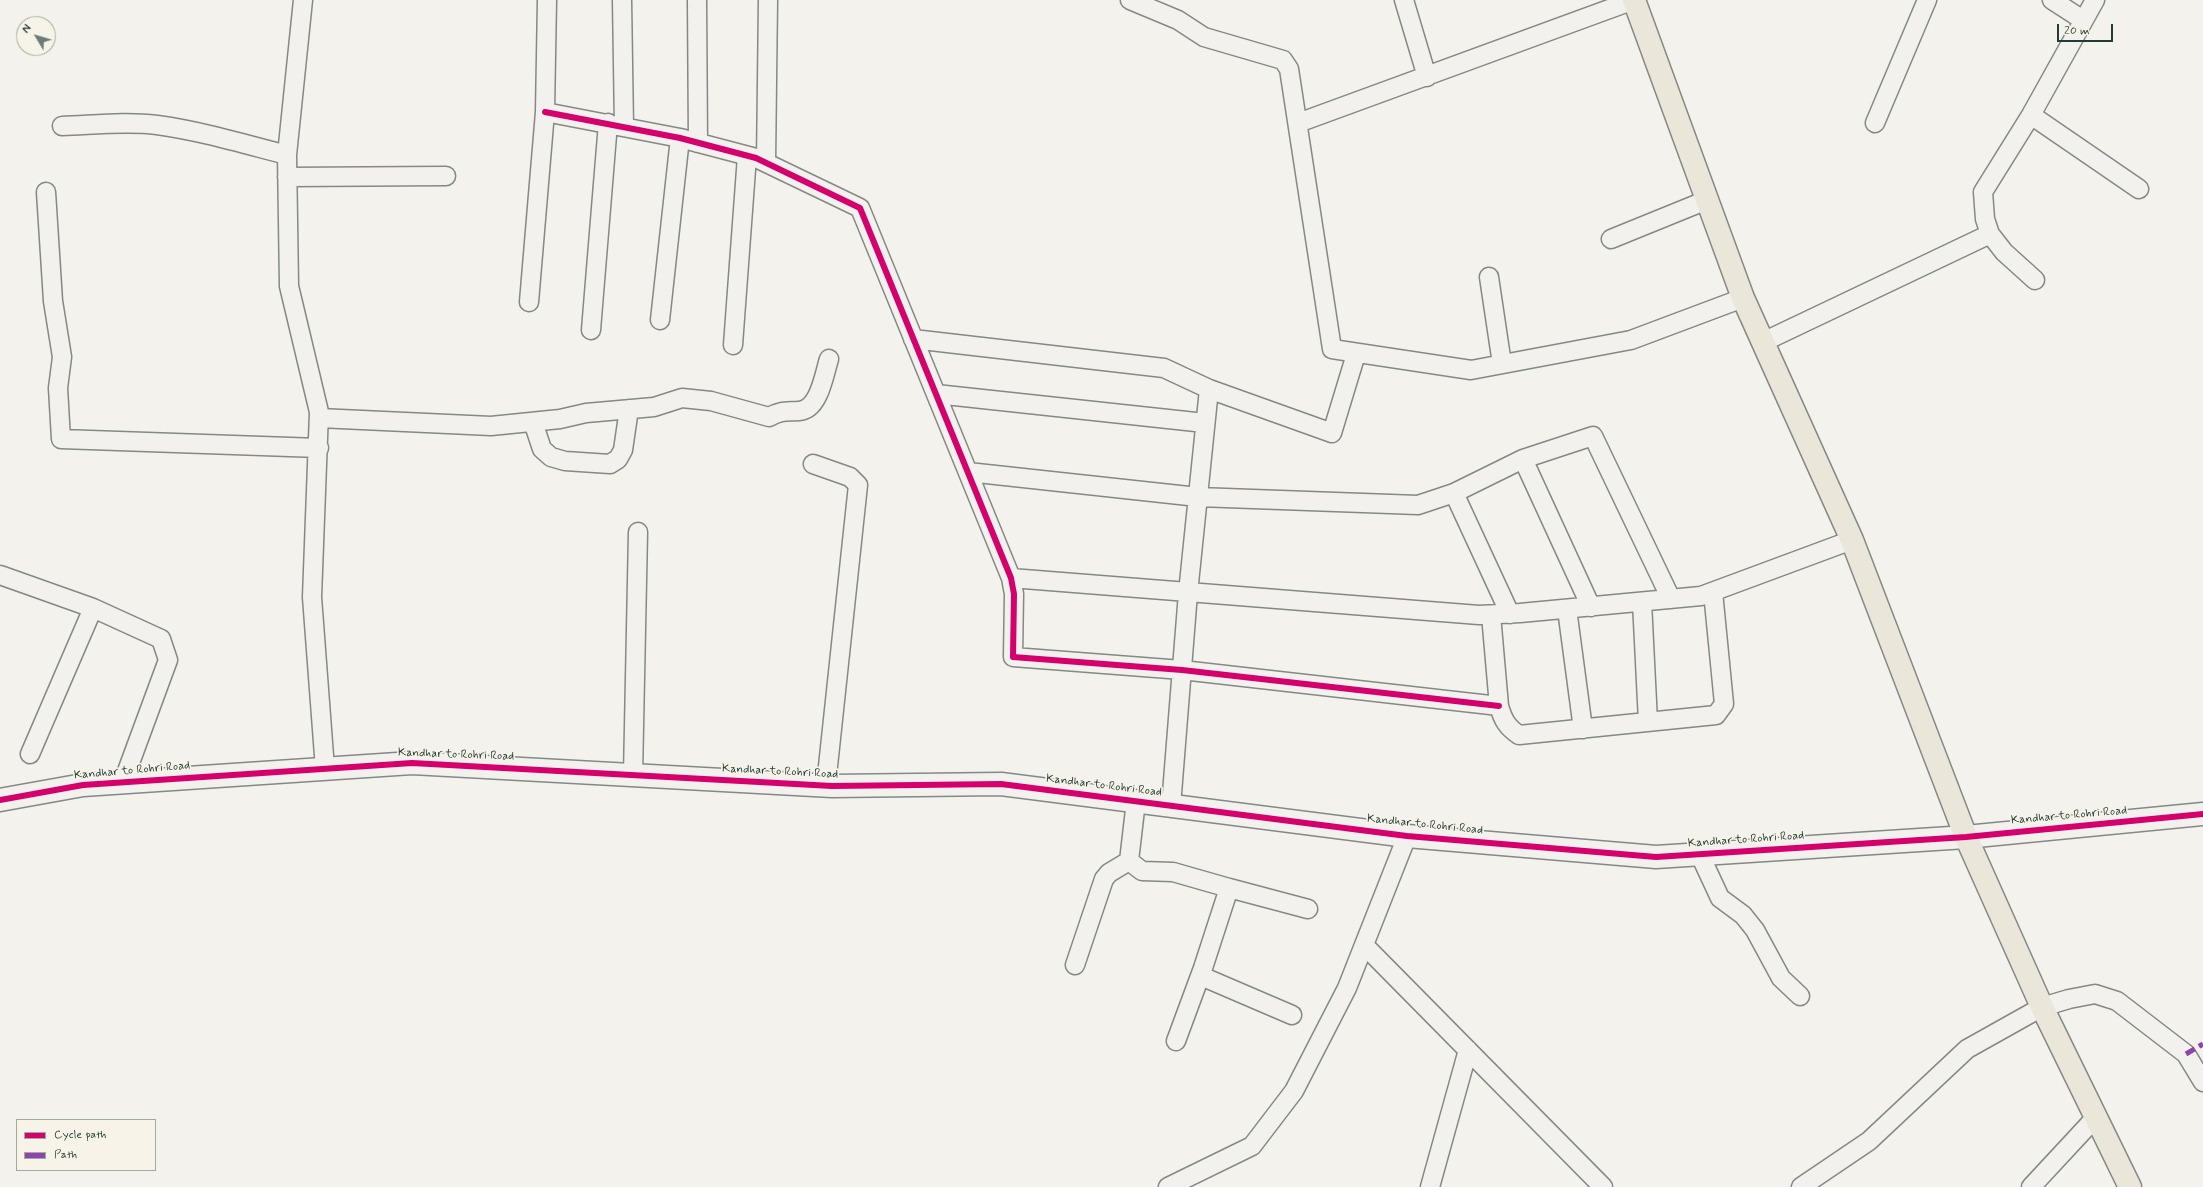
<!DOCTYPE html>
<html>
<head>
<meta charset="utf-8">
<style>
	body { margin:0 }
	#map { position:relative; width:2203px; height:1187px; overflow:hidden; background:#f4f2ec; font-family:Mynerve,sans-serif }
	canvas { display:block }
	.legend { position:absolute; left:16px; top:1119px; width:140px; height:52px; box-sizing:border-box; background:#f7f3e8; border:1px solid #a1aaa0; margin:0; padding:5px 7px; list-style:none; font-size:12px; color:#1f3d34 }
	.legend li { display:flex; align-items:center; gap:8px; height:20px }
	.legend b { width:20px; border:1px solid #a1aaa0 }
	.north { position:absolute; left:16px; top:16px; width:40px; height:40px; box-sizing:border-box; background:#f7f3e8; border:1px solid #a1aaa0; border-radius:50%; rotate:308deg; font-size:11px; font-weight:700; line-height:16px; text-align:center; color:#1f3d34 }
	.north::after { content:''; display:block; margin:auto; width:14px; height:18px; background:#6a7c74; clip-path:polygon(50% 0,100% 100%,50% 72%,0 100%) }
	.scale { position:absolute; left:2057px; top:24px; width:56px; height:18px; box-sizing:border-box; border:2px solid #1f3d34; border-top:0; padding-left:5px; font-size:12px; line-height:14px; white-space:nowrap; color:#1f3d34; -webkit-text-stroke:3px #f7f3e8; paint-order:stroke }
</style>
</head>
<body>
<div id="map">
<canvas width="2203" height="1187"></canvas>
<ul class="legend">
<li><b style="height:5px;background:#d6006c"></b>Cycle path</li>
<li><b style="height:5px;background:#8e44ad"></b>Path</li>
</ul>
<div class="north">N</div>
<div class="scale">20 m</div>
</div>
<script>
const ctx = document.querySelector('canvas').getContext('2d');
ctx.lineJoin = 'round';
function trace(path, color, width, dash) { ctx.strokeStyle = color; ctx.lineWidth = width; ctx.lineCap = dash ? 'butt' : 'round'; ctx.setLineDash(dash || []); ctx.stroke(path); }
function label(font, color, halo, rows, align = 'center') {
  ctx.font = font + ' Mynerve,sans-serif'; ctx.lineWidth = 3.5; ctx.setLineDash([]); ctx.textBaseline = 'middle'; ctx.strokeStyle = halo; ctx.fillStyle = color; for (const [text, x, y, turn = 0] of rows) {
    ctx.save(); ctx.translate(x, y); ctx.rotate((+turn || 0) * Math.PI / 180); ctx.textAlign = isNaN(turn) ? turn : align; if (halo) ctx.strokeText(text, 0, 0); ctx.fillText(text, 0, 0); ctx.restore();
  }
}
const minor = new Path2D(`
	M303 0 287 155 289 286 319 412 312 597 325 769
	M622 0 624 127
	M697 0 698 143
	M1130 0 1178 20 1204 37 1283 60 1289 69 1332 349 1471 370 1631 340 1743 298
	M1404 0 1427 77
	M2052 0 2083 20
	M545 112 680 138 756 158 860 208 1011 578 1014 594 1013 657 1182 670 1499 706
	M2031 115 2139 189
	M1298 123 1634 0
	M1875 123 1927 0
	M62 126C93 125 126 121 157 125 201 131 244 144 287 155
	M766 163 768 0
	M287 177 446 176
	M46 192 53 301 62 357 58 388 61 439 319 448
	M1611 239 1707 200
	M1489 277 1502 364
	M2035 280 2004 252 1990 234 1985 219 1983 192 2031 115 2095 0
	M529 302 545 112 547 0
	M660 320 680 138
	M591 330 608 123
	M913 339 1164 368 1209 389 1332 433 1356 354
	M1763 342 1990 234
	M733 345 747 156
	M936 394 1205 423
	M319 418 491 426 560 419 586 413 654 407 682 398 711 401 769 417C782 410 786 412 799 411 819 410 824 375 829 359
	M533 422 542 449 551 457 565 461 610 464 618 459 623 450 629 409
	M1523 459 1591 607
	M813 464 850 477 858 485 826 785
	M968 472 1198 497 1418 505 1454 493 1523 459 1593 436 1671 599
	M1454 493 1510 614
	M0 575 93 608 161 639 168 660 123 782
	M1011 578 1479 615 1520 613 1701 596 1852 540
	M1642 602 1648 722
	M1567 609 1583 729
	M1491 615 1499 706C1503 720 1507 727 1519 735L1716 715 1724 704 1713 592
	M30 754 93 608
	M633 775 638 532
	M1136 801 1129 861 1142 871 1173 872 1229 888 1203 968 1176 1041
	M1171 806 1188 593 1209 389
	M1700 855 1720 898 1743 915 1755 930 1781 978 1800 996
	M1229 888 1308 909
	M1364 945 1603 1187
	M1075 965 1104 879 1109 873 1129 861
	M1201 976 1292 1015
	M1168 1187 1252 1146 1294 1091 1347 988 1407 836
	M1430 1187 1468 1050
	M1801 1187 1869 1141 1967 1049 2042 1007 2069 999 2095 994 2117 1001 2186 1054 2203 1082
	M2031 1187 2096 1117`);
const tertiary = new Path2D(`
	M0 800 83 785 412 763 832 786 1001 784 1407 836 1656 857 1966 837 2203 814`);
const primary = new Path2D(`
	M1634 0 1743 298 1852 540 1966 837 2042 1007 2130 1187`);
trace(minor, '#848985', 21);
trace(tertiary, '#848985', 25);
trace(primary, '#848985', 25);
trace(minor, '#f2f1ed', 18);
trace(tertiary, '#f2f1ed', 22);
trace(primary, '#ebe6da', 22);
trace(new Path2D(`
	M2186 1054 2203 1044`), '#8e44ad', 5, [10, 5]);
trace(new Path2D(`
	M545 112 680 138 756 158 860 208 1011 578 1014 594 1013 657 1182 670 1499 706
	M0 800 83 785 412 763 832 786 1001 784 1407 836 1656 857 1966 837 2203 814`), '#d6006c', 6);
label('12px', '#1f3d34', '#f7f3e8', [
	["Kandhar to Rohri Road",456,755,2],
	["Kandhar to Rohri Road",132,771,-5],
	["Kandhar to Rohri Road",780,772,3],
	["Kandhar to Rohri Road",1104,786,7],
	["Kandhar to Rohri Road",2069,816,-5],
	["Kandhar to Rohri Road",1425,825,6],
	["Kandhar to Rohri Road",1746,840,-4]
]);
</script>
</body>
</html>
